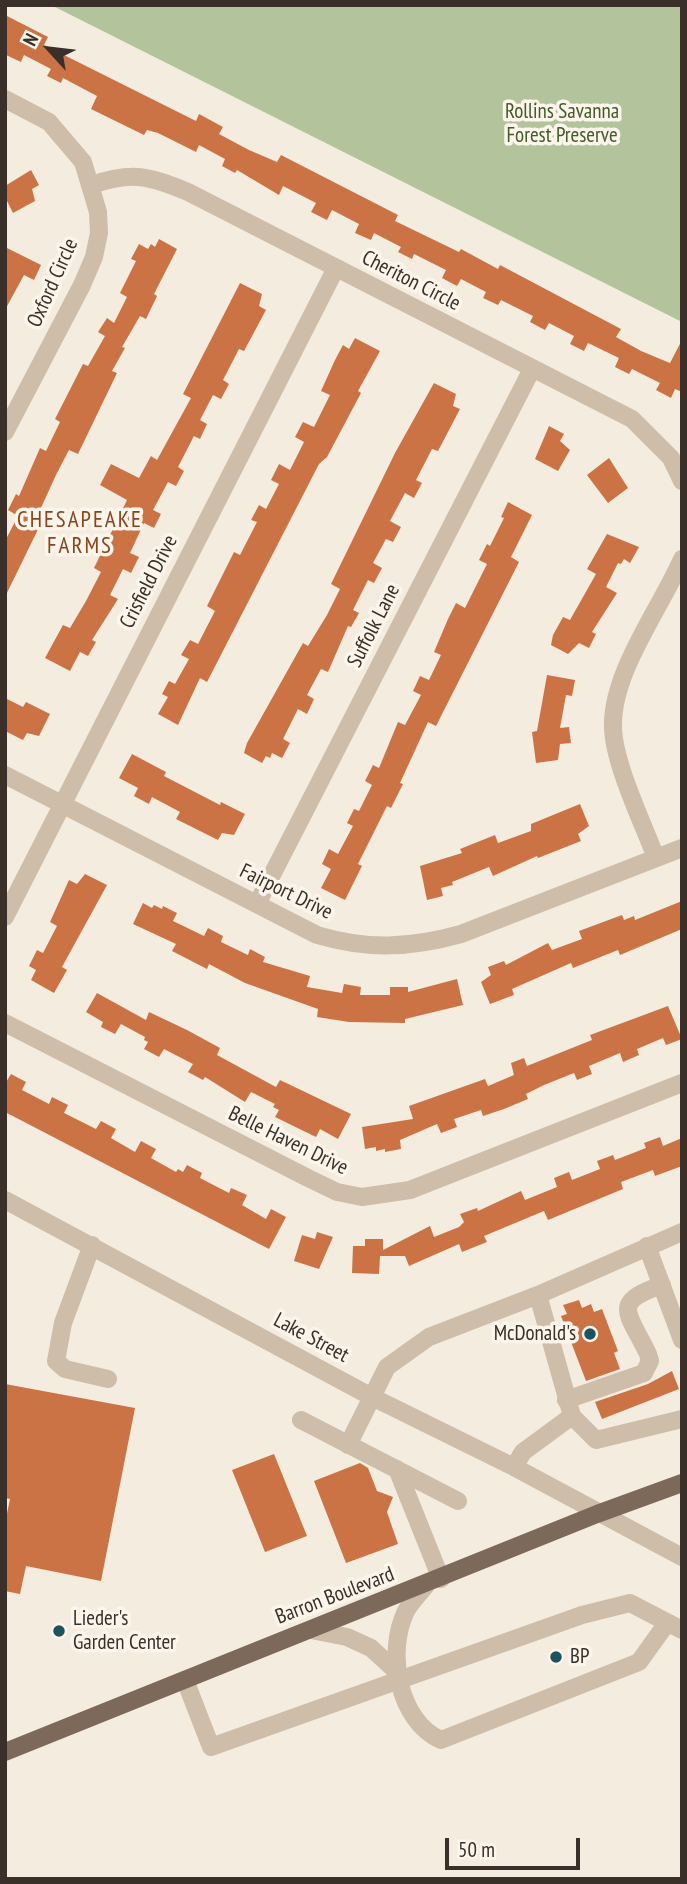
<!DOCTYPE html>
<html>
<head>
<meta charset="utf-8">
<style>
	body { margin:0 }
	#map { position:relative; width:687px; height:1884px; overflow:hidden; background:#f4ecde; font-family:"PT Sans Narrow",sans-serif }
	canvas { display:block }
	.frame { position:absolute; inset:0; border:7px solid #3a3029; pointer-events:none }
	.north { position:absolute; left:14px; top:14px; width:70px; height:70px; -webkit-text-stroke:5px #fbf5eb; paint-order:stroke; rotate:297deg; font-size:19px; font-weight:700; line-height:28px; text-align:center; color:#3a3029 }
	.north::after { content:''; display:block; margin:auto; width:24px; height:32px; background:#3a3029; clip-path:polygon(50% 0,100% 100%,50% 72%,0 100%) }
	.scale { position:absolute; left:445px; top:1838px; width:135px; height:32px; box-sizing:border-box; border:4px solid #3a3029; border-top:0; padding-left:9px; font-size:21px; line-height:24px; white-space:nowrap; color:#3a3029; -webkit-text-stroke:5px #fbf5eb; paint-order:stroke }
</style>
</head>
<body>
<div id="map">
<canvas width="687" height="1884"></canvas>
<div class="frame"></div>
<div class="north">N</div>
<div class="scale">50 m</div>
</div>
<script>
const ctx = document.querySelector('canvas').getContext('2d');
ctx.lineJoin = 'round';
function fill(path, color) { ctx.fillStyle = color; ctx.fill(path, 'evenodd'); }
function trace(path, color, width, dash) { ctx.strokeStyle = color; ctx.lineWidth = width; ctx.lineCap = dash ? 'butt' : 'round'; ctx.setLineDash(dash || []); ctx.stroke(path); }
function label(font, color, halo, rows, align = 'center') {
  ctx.font = font + ' "PT Sans Narrow",sans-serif'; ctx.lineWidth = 7; ctx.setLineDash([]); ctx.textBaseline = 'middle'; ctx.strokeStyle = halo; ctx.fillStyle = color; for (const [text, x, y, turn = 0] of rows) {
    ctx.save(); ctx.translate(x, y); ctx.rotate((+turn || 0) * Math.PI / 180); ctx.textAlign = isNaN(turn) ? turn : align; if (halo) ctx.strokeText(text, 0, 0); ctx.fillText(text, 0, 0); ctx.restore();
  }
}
fill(new Path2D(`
	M51 5H682V322Z`), '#b3c49d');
fill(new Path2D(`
	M5 15 48 37 44 45 196 121 199 114 223 127 219 134 249 150 277 162 281 155 398 215 395 221 459 252 461 249 498 269 500 265 621 329 616 337 641 351 670 363 682 340V392L675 389 671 398 656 390 660 383 632 369 629 374 615 367 619 358 588 343 584 351 570 344 574 336 549 323 545 330 530 322 533 316 501 300 498 305 483 298 486 292 461 279 457 286 442 278 446 270 414 254 412 259 398 252 401 247 374 233 371 240 355 233 359 224 332 210 327 220 311 212 316 203 283 186 279 195 237 170 235 173 222 166 225 159 199 145 196 152 158 133 147 130 144 135 91 109 97 96 63 78 61 83 47 76 51 69 24 55 21 62 6 55Z
	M31 170 39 185 32 189 35 201 13 213 5 197V186Z
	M159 239 177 249 154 294 157 296 146 319 140 316 122 347 125 348 112 371 117 373 78 454 69 450 56 475 40 510 46 513 5 597V541L18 516 8 510 16 494 19 496 40 448 46 451 60 422 55 419 83 364 88 366 105 336 98 332 107 318 114 323 127 297 120 293 136 261 131 259 139 244 148 249 151 244 155 247Z
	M5 247 41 265 34 280 24 275 5 310Z
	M240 283 262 294 259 306 266 310 244 351 239 349 223 380 229 384 221 399 213 395 200 420 207 424 200 439 194 436 178 467 184 471 176 486 168 482 153 510 161 514 154 528 144 523 130 553 139 557 131 573 123 569 110 595 118 599 92 640 96 642 88 656 80 652 70 671 45 658 63 625 70 628 86 601 101 572 94 568 127 500 100 485 111 464 139 478 151 456 157 460 191 398 183 394Z
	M355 338 380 351 358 391 361 393 327 457 319 464 207 682 200 678 178 725 158 714 168 697 162 694 169 681 175 684 189 659 181 655 190 640 198 644 215 611 207 606 234 552 240 555 257 522 251 520 259 505 266 509 279 484 271 480 279 464 290 470 304 442 295 437 303 422 314 427 330 395 321 391 335 360 343 345 349 349Z
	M434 383 456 394 453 406 460 409 438 451 432 449 416 480 422 483 414 498 405 493 390 521 401 527 393 542 386 539 373 563 382 568 374 583 368 580 353 610 359 613 351 627 348 626 328 672 321 669 307 695 314 699 307 714 298 709 283 739 290 743 282 758 272 753 270 758 266 756 262 763 244 753 247 743 303 643 308 646 327 615 340 589 331 584 395 453Z
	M549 426 564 434 560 441 570 450 558 471 535 459Z
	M609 458 628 488 608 503 587 475Z
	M508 502 532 515 511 557 519 562 436 726 428 722 400 783 403 784 391 808 387 806 358 864 362 866 345 900 321 888 331 869 322 864 329 849 338 854 353 826 347 823 354 809 359 811 372 785 365 781 373 765 379 768 398 722 405 725 421 695 413 691 420 676 429 680 441 655 434 652 448 619 456 603 465 608 487 564 479 560 487 544 490 546 504 518 501 517Z
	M607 534 639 547 630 563 624 559 621 564 618 563 606 587 617 593 592 632 596 634 589 648 579 643 568 654 551 645 553 635 563 617 570 620 596 574 587 569Z
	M547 675 575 680 572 696 566 695 560 728 569 727 571 743 560 744 558 760 536 763 532 732 537 731Z
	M5 698 23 707 26 702 50 714 39 736 27 733 23 740 5 731Z
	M132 754 166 772 164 776 220 805 221 802 245 814 234 835 222 833 218 840 176 819 180 812 152 797 149 804 134 796 138 788 119 778Z
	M580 804 589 826 578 834 581 841 538 858 537 856 493 876 489 867 452 882 453 885 441 888 443 896 427 900 420 866 462 853 460 849 495 835 498 843 531 831V824Z
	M85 874 107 885 62 967 67 970 54 993 31 980 36 970 29 966 37 950 43 953 57 926 50 922 69 880 77 884Z
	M682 901V929L620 955 618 950 573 968 571 963 512 989 514 995 490 1004 481 982 491 975 488 967 504 961 506 965 548 943 552 950 582 939 579 931 622 915 624 920 634 916 635 920Z
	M143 903 152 908 154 905 162 909 163 906 177 913 173 921 204 936 208 928 223 936 221 942 248 955 250 949 265 957 263 962 310 976 307 987 342 993 344 984 361 987 360 995H390V987H408V992L457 979 463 1005 405 1019V1023L349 1022 317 1017 318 1009 245 983 209 964 207 969 172 951 176 944 133 924Z
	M97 993 146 1020 149 1012 187 1030 220 1048 217 1055 276 1087 280 1080 351 1114 338 1139 320 1129 316 1137 275 1117 279 1110 273 1107 275 1104 251 1092 245 1102 205 1077 203 1080 188 1072 193 1064 164 1049 159 1057 144 1049 148 1042 144 1040 145 1037 121 1024 115 1034 101 1027 103 1022 86 1012Z
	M668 1006 682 1039 666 1045 663 1038 637 1049 639 1055 623 1062 620 1053 589 1066 592 1074 577 1080 574 1073 544 1085 526 1094 528 1099 504 1109 483 1116 481 1110 454 1119 457 1127 441 1133 437 1124 400 1140 401 1149 385 1152V1149L376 1151V1147L365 1149 362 1127 413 1119 409 1106 485 1079 488 1086 514 1075 511 1063 524 1058 527 1066 592 1040 590 1035Z
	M11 1074 26 1082 22 1090 49 1104 52 1097 68 1105 64 1113 96 1129 101 1121 116 1129 111 1138 135 1152 141 1141 156 1149 151 1158 176 1172 178 1169 183 1172 187 1165 202 1173 200 1178 229 1193 231 1188 247 1195 242 1205 266 1219 271 1209 286 1217 269 1249 5 1112V1084Z
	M660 1137 663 1146 682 1138V1166L655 1176 653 1170 621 1182 623 1189 548 1220 544 1211 484 1236 487 1242 462 1252 459 1244 409 1266 405 1256H380L379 1274 352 1273 353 1246H365V1239H383V1250L430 1226 434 1237 459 1227 464 1222 460 1214 477 1208 478 1211 521 1191 525 1200 557 1187 554 1178 569 1172 572 1180 600 1169 597 1161 613 1155 615 1160 646 1148 644 1143Z
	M317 1232 333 1237 319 1269 294 1261 302 1235 315 1239Z
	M579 1300 582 1308 591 1304 594 1312 602 1309 618 1351 614 1353 620 1369 586 1381 561 1316 567 1314 563 1305Z
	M672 1371 679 1389 602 1419 595 1402 648 1384Z
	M5 1384 135 1408 101 1581 26 1566 20 1594 5 1591V1523L10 1499 5 1498Z
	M274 1454 307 1536 265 1552 232 1470Z
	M360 1463 368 1468 377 1491 393 1497 387 1512 398 1544 346 1563 314 1481Z`), '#cb7345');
trace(new Path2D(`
	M5 99 49 122 83 162 98 212 99 233 94 257 82 285 5 432
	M92 185C132 171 150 176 188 192L632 419 671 458 682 481
	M5 775 317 935C367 950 411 948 461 934L682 848
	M656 858C643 823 613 762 613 726 612 672 660 609 682 559
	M257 904 532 369
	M5 917 336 268
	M5 1023 308 1178 337 1192 362 1197 410 1190 682 1083
	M5 1200 372 1397 514 1467 682 1557
	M92 1245 63 1323 56 1361 65 1369 108 1379
	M647 1246 682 1340
	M566 1400 644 1373 650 1361 648 1354C628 1312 610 1303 662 1285
	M572 1416 596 1440 682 1419
	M301 1420 458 1501
	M348 1445 387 1367 429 1337 538 1295
	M514 1467 523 1452 572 1416 538 1295 682 1232
	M397 1469 441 1579
	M426 1585C420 1593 411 1602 406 1611 386 1652 398 1721 441 1740L639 1662 667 1623
	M311 1630 347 1637 371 1648 396 1671
	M185 1680 211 1747 582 1615 630 1603 682 1630`), '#cdbda9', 18);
trace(new Path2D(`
	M5 1752 597 1514 682 1483`), '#7d695a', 18);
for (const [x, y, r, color] of [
	[590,1334,7,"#1c535e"],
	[59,1631,7,"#1c535e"],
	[556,1657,7,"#1c535e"]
]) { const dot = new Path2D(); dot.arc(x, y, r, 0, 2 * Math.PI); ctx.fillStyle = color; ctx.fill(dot); trace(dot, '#fbf5eb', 2.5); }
label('21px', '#445a2c', '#fbf5eb', [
	["Rollins Savanna",562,112],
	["Forest Preserve",562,136]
]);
label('21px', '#3a3029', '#fbf5eb', [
	["Cheriton Circle",411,281,27],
	["Oxford Circle",53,283,-66],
	["Crisfield Drive",149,582,-63],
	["Suffolk Lane",374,626,-63],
	["Fairport Drive",286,892,26],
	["Belle Haven Drive",288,1141,26],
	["Lake Street",311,1338,28],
	["Barron Boulevard",335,1596,-21]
]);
label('21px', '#3a3029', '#fbf5eb', [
	["McDonald's",576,1334,"right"],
	["Lieder's",73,1619],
	["Garden Center",73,1643],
	["BP",570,1657]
], 'left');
ctx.letterSpacing = '2px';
label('23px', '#8d441e', '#fbf5eb', [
	["CHESAPEAKE",80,520],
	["FARMS",80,546]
]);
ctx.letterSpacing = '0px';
</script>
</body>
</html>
